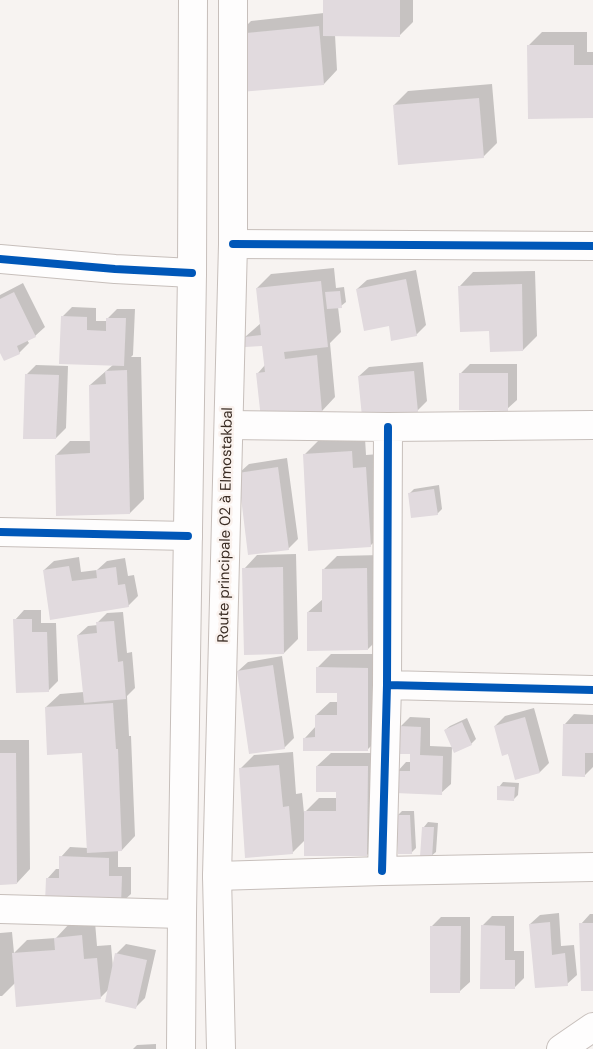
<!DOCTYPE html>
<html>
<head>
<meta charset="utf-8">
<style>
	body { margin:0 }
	canvas { display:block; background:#f7f3f1 }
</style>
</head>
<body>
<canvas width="593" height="1049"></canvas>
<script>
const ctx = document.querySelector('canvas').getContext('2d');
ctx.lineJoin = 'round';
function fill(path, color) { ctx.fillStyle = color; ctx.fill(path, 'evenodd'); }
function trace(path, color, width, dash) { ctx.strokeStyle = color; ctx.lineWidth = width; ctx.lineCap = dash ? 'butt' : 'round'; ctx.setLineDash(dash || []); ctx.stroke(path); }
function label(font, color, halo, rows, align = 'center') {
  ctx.font = font + ' "DM Sans",sans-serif'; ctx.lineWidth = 5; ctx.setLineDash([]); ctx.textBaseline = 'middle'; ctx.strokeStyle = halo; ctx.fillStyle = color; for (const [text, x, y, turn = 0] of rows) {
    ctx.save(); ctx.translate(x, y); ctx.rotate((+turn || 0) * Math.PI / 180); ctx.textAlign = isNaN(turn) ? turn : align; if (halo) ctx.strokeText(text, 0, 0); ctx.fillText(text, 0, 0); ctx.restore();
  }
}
fill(new Path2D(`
	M324 0H413V22L399 36 335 35 337 70 324 84 237 35 251 21 324 13Z
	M542 32H587V52H593V117L528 46Z
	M492 84 497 143 483 157 394 105 408 91Z
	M334 268 336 288 344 287 346 302 341 306 338 307 341 332 330 343 335 397 322 411 258 373 265 365 263 344 245 337 261 323 257 288 271 274Z
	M416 270 426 325 416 335 390 325 357 289 367 280Z
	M535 271 537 336 523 350 490 330 460 286 473 272Z
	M23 283 45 327 35 336 27 340 29 343 19 353 0 350V295Z
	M72 307 96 308V321H108V318L117 309H135L133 355 131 357H141L144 499 130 513 56 455 70 441H91L90 385 114 364 62 317Z
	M423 362 427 401 417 411 359 376 369 367Z
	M470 364H517V400L507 409 460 374Z
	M36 365 68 366 66 428 56 438 26 375Z
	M365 438 366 455 379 454 384 532 370 546 304 455 318 441Z
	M287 458 298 539 288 549 239 473 249 464Z
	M439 485 442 509 437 514 410 493 414 489Z
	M296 554 298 639 284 653 244 569 257 555Z
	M381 555 382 635 368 649 308 612 323 599V570L337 556Z
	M79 557 81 572 97 570 107 561 125 558 128 576 134 575 138 596 128 606 44 570 54 561Z
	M24 610H41V623H56L58 681 48 691 15 620Z
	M123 612 127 653 132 652 135 688 127 696 129 736H131L135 836 122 850H118V867H131V894L121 903 47 879 56 869H60L61 857 70 847 88 848 83 752 46 707 60 694 84 692 78 635 88 626 98 625 97 623 107 613Z
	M331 654H381V736L367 750 305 738 316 726V715L330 702H338V691L317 668Z
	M282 656 294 738 284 748 238 671 248 662Z
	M534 708 549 763 540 772 516 779 508 753 495 726 505 716Z
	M574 714 593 715V767L584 776 565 724Z
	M410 717 430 718V746L452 747 451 784 441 793 397 772 406 762H411L412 753 400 727Z
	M467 718 476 739 471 744 445 730 450 726Z
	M0 740H29L30 869 17 883H0Z
	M293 752 296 794 302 793 304 813 319 798H337V791L317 766 331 753H381L380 841 367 855 305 840 292 853 240 769 254 755Z
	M503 782 519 783 518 795 514 799 499 787Z
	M402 811H414L416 848 411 853 397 816Z
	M428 822 438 823 436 852 431 856 424 827Z
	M559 913 561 946 574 945 577 975 567 984 530 924 540 915Z
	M590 914H593V989L581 924Z
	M492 916H514V951H524V978L514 988 482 926Z
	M441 917H470V982L460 991 432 926Z
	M95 922 97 946 111 945 113 968 116 954 126 944 156 950 145 998 136 1007 109 989 100 998 16 982 2 996H0V933L12 932 14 953 27 940 56 938 69 924Z
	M156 1044V1049H133L137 1045Z`), '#0003');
fill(new Path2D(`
	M323 0H400V37L323 36Z
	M319 26 324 85 240 92 236 34Z
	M527 45H574V65H593V118L528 119Z
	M479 98 484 158 398 165 393 105Z
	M406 279 417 336 391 341 389 326 364 331 356 289Z
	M321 281 328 347 284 352 285 359 317 355 322 412 261 419 256 373 265 372 262 346 245 347 244 337 261 335 256 288Z
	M522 284 523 351 490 352 489 331 460 332 458 286Z
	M340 291 342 308 327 309 325 292Z
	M14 292 36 337 17 346 20 354 4 361 0 353V299Z
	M61 316 87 317V330L106 331V318H126L124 366 59 364Z
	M127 370 130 514 56 516 55 455 90 453 89 385 106 384 105 371Z
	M414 371 418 412 362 417 358 376Z
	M459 373H508V411L459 410Z
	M25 374 59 375 56 439H23Z
	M352 451 353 468 366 467 371 547 308 551 303 454Z
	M278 467 289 550 248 555 238 473Z
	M434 489 438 515 411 518 408 493Z
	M69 566 72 581 97 578 96 570 116 567 118 585 125 584 129 607 50 620 43 570Z
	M283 567 284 654 244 655 242 568Z
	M367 568 368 650 307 651V612H322V569Z
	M13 619H32V632H47L49 692 16 693Z
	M114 621 118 662 123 661 126 699 84 703 77 635 97 633 96 622Z
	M273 665 285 749 249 754 237 671Z
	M316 667 368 668V751H303V738L315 737V715H337V693H316Z
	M113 703 116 749H118L122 851 87 853 82 753 47 755 45 707Z
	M525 717 540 773 515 780 508 754 502 756 494 726Z
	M462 722 472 745 454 753 444 730Z
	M563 724H593V753H585V777L562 776Z
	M399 726 421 727 420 755 443 756 442 795 395 793V771H410V754H398Z
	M0 753H16L17 884 0 885Z
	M279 765 283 807 289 806 293 854 245 858 239 768Z
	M316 766H368L367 856H304V811H336V792H316Z
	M497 786 515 787 514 801 497 800Z
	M396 815H410L412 854H398Z
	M422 827H434L432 858 420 857Z
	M59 856 109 858V876H122L121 905 45 903 46 878H59Z
	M550 922 552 955 565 953 568 986 535 988 529 924Z
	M579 923H593V991H581Z
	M481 925 505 926V960H515V989H480Z
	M430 926H461L460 993H430Z
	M82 935 84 959 97 958 101 999 16 1007 12 953 55 950 54 938Z
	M115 953 147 960 136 1009 105 1002Z`), '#e1dade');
const street = new Path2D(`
	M233 244 593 246
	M0 259 115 269 192 273
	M229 425 388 427 593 425
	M0 532 188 536
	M387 685 593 690
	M382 871 387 685 388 427
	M217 876 382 871 593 867
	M0 909 182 914
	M561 1049 593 1027`);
const secondary = new Path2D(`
	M181 1049 182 914 192 273 193 0
	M221 1049 217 876 233 244V0`);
trace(street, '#c7bfbb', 30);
trace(secondary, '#c7bfbb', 30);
trace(street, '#fefdfd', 28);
trace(secondary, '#fefdfd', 28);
trace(new Path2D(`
	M233 244 593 246
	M0 259 115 269 192 273
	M0 532 188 536
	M387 685 593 690
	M382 871 387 685 388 427`), '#0057b8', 8);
label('15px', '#3a2c23', '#faf2ee', [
	["Route principale 02 à Elmostakbal",226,525,-89]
]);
</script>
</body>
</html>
